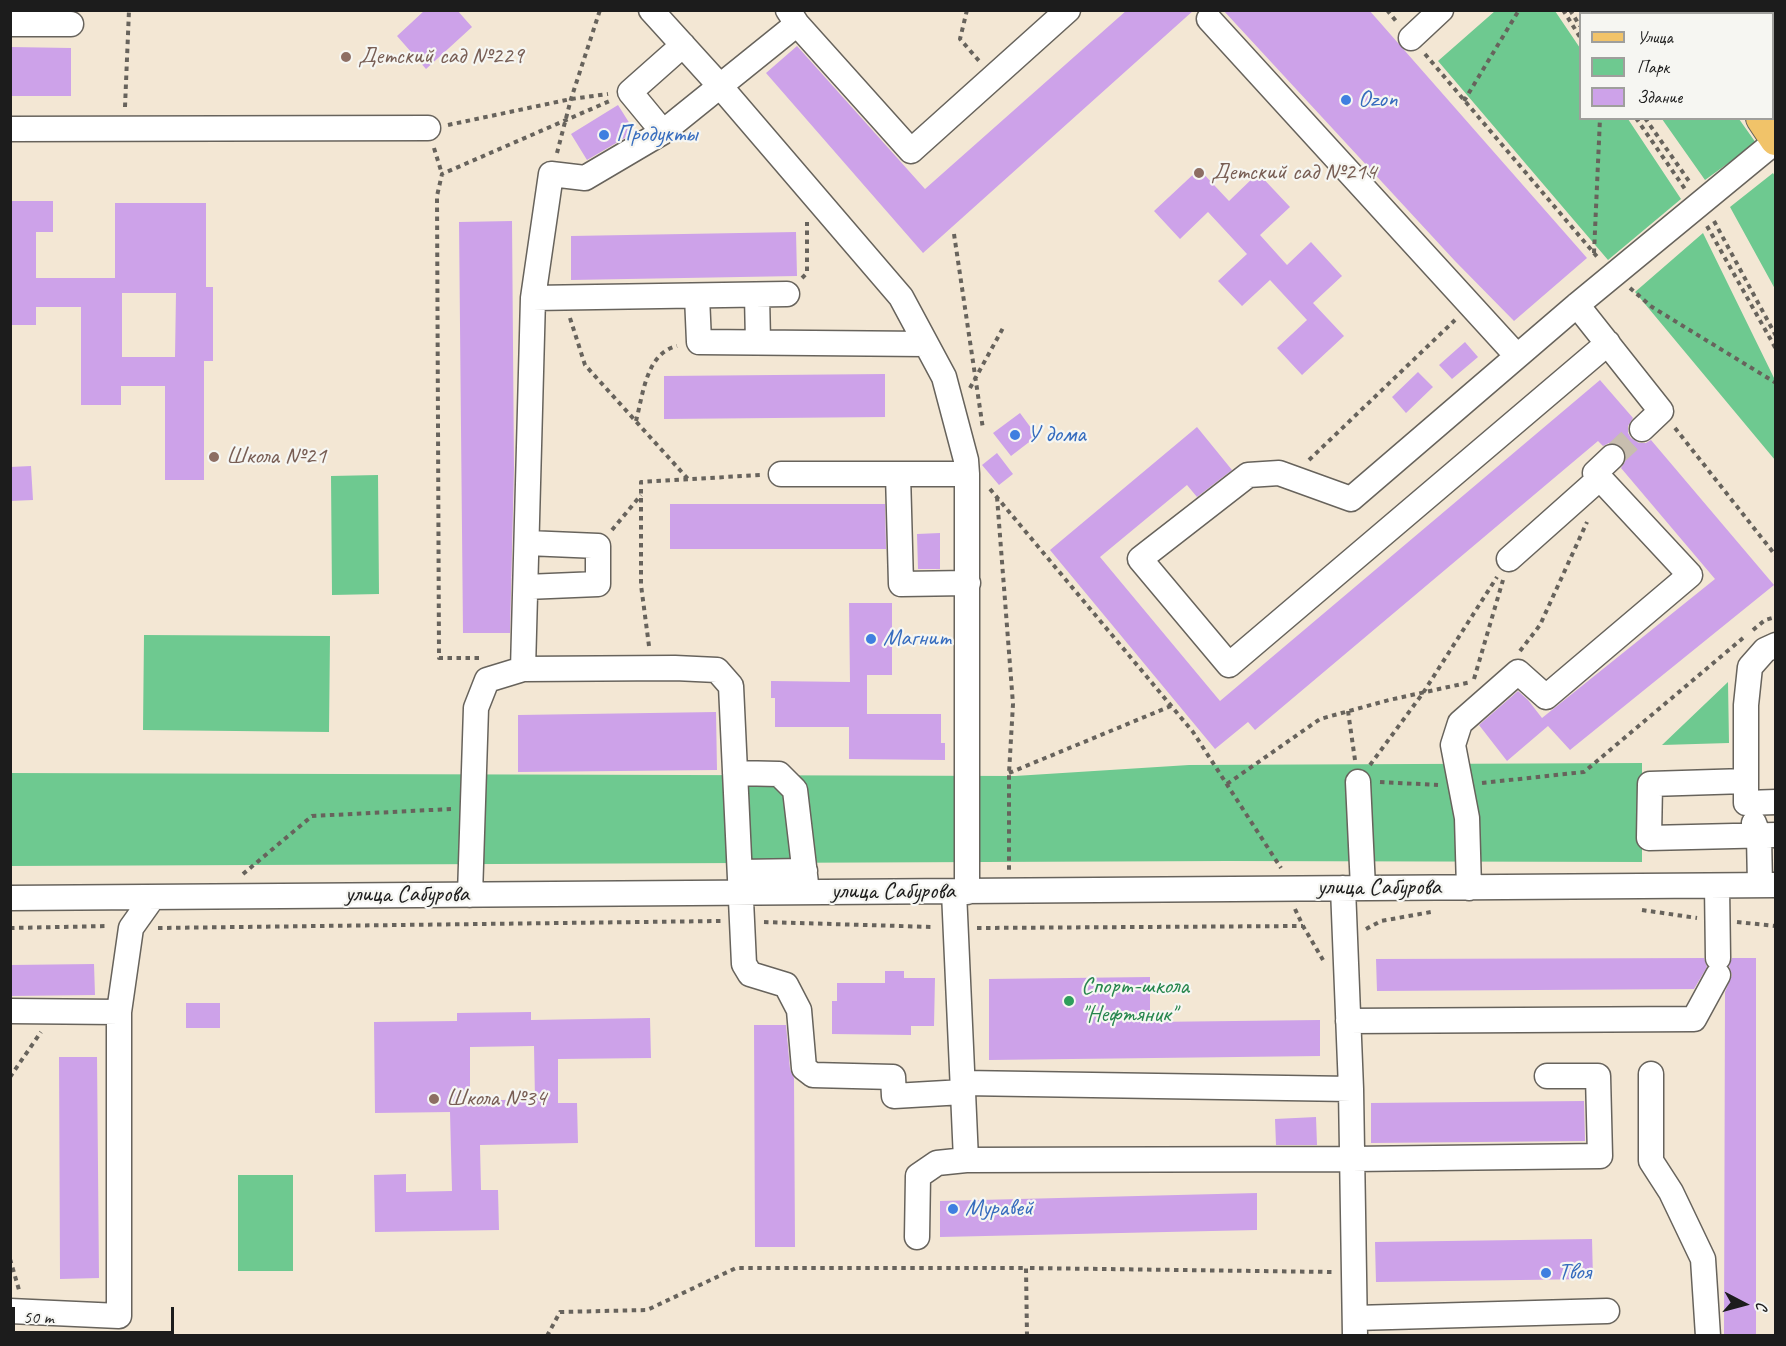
<!DOCTYPE html>
<html>
<head>
<meta charset="utf-8">
<style>
	body { margin:0 }
	#map { position:relative; width:1786px; height:1346px; overflow:hidden; background:#f3e7d4; font-family:Caveat,sans-serif }
	canvas { display:block }
	.frame { position:absolute; inset:0; border:12px solid #1c1c1c; pointer-events:none }
	.legend { position:absolute; left:1579px; top:12px; width:195px; height:108px; box-sizing:border-box; background:#f6f6f2; border:2px solid #9f9f9c; margin:0; padding:8px 10px; list-style:none; font-size:18px; color:#1c1c1c }
	.legend li { display:flex; align-items:center; gap:12px; height:30px }
	.legend b { width:30px; border:2px solid #9f9f9c }
	.north { position:absolute; left:1714px; top:1274px; width:60px; height:60px; -webkit-text-stroke:4px #f6f6f2; paint-order:stroke; rotate:96deg; font-size:16px; font-weight:700; line-height:24px; text-align:center; color:#1c1c1c }
	.north::after { content:''; display:block; margin:auto; width:21px; height:27px; background:#1c1c1c; clip-path:polygon(50% 0,100% 100%,50% 72%,0 100%) }
	.scale { position:absolute; left:12px; top:1307px; width:162px; height:27px; box-sizing:border-box; border:3px solid #1c1c1c; border-top:0; padding-left:8px; font-size:18px; line-height:21px; white-space:nowrap; color:#1c1c1c; -webkit-text-stroke:4px #f6f6f2; paint-order:stroke }
</style>
</head>
<body>
<div id="map">
<canvas width="1786" height="1346"></canvas>
<div class="frame"></div>
<ul class="legend">
<li><b style="height:8px;background:#f1c369"></b>Улица</li>
<li><b style="height:16px;background:#6ec990"></b>Парк</li>
<li><b style="height:16px;background:#cda2e9"></b>Здание</li>
</ul>
<div class="north">С</div>
<div class="scale">50 m</div>
</div>
<script>
const ctx = document.querySelector('canvas').getContext('2d');
ctx.lineJoin = 'round';
function fill(path, color) { ctx.fillStyle = color; ctx.fill(path, 'evenodd'); }
function trace(path, color, width, dash) { ctx.strokeStyle = color; ctx.lineWidth = width; ctx.lineCap = dash ? 'butt' : 'round'; ctx.setLineDash(dash || []); ctx.stroke(path); }
function label(font, color, halo, rows, align = 'center') {
  ctx.font = font + ' Caveat,sans-serif'; ctx.lineWidth = 4.5; ctx.setLineDash([]); ctx.textBaseline = 'middle'; ctx.strokeStyle = halo; ctx.fillStyle = color; for (const [text, x, y, turn = 0] of rows) {
    ctx.save(); ctx.translate(x, y); ctx.rotate((+turn || 0) * Math.PI / 180); ctx.textAlign = isNaN(turn) ? turn : align; if (halo) ctx.strokeText(text, 0, 0); ctx.fillText(text, 0, 0); ctx.restore();
  }
}
fill(new Path2D(`
	M1495 11H1555L1580 48V118L1628 119 1681 199 1608 260 1438 61Z
	M1663 11 1665 13 1587 14 1585 11Z
	M1714 11H1775V97L1772 93V14L1716 13Z
	M1662 119H1739L1756 143 1705 180Z
	M1773 173 1776 178 1775 289 1730 207Z
	M1703 233 1775 380V460L1635 292Z
	M378 475 379 594 332 595 331 476Z
	M144 635 330 636 329 732 143 730Z
	M1728 682 1729 743 1662 745Z
	M1642 763V862L1228 861 11 866 10 773 1015 776 1189 765Z
	M238 1175H293V1271H238Z`), '#6ec990');
fill(new Path2D(`
	M425 10H457L472 27 426 69 397 36Z
	M1127 10H1194L923 253 766 73 797 46 925 189Z
	M1223 10H1369L1587 258 1514 321 1455 261Z
	M10 47 71 48V96H10Z
	M618 105 635 132 587 160 571 134Z
	M1199 169 1229 201 1258 173 1290 207 1260 235 1287 265 1311 242 1342 276 1313 303 1344 336 1302 375 1277 348 1307 320 1270 280 1242 306 1218 281 1247 254 1208 212 1180 239 1154 211Z
	M10 201H53V232H36V278H115V203H206V287H213V361H204V480H165V386H121V405H81V307H36V325H10ZM122 293H176L175 357H122Z
	M512 221 514 468 510 633H463L459 222Z
	M796 232 797 276 571 280V236Z
	M1465 342 1478 357 1452 379 1439 365Z
	M1418 372 1433 387 1406 413 1392 397Z
	M885 374V417L664 419V376Z
	M1600 380 1633 418 1628 426V433L1631 438 1639 443H1646L1651 440 1774 585 1570 750 1548 726 1507 761 1479 725 1518 691 1528 700 1542 718 1715 579 1621 468 1625 462 1626 454 1623 448 1617 444 1609 443 1603 446 1598 441 1255 730 1248 722 1215 749 1050 550 1197 427 1232 470 1197 497 1187 485 1100 557 1220 701Z
	M1020 413 1037 436 1011 456 993 433Z
	M997 453 1013 474 999 485 982 465Z
	M31 466 33 500 10 501V467Z
	M670 504H885L886 549H670Z
	M940 533V569H918L917 534Z
	M849 603H892V675H867V714H941V743H945V760L849 759V727H775V698H771V681L850 682Z
	M716 712 717 770 518 772V715Z
	M1704 958 1707 967 1694 989 1377 991 1376 959Z
	M1732 958H1756V1335H1724L1725 992 1732 975 1729 966Z
	M94 964 95 995 10 996V965Z
	M885 971H904V978H935L934 1026H911V1035L832 1034V1001H837V983H885Z
	M1150 977V1022L1320 1020V1056L989 1060V979Z
	M186 1003H220V1028H186Z
	M531 1012V1020L650 1018 651 1058 558 1059V1103H577L578 1143 480 1145 481 1190H498L499 1230 375 1232 374 1175 406 1174V1192L452 1191 450 1112 375 1113 374 1022 457 1021V1013ZM534 1046 535 1099 470 1101V1047Z
	M754 1025H786L790 1069 794 1078 795 1247H755Z
	M59 1057H97L99 1278 60 1279Z
	M1584 1101 1585 1141 1371 1143V1103Z
	M1316 1117 1317 1145H1276L1275 1119Z
	M1257 1193V1230L940 1237V1201Z
	M1592 1239 1593 1279 1376 1282 1375 1242Z`), '#cda2e9');
trace(new Path2D(`
	M1612 457 1642 429`), '#c8beaf', 24, [24, 12]);
const minor = new Path2D(`
	M651 10 720 86 901 297 944 377 966 460 967 474V892
	M788 10 797 24 911 151 1068 10
	M1209 19 1517 356
	M10 24H71
	M1411 38 1441 10
	M10 129 428 128
	M663 132 630 92 683 45
	M757 295 758 342
	M697 296 699 342 926 344
	M533 298 787 294
	M1577 305 1661 411 1642 429
	M1608 343 1229 665 1140 559 1248 475 1279 473 1351 499 1577 305 1776 141
	M781 474H967
	M898 474 901 584 968 583
	M1509 559 1600 478
	M526 587 598 584V546L527 543
	M1776 645 1765 650 1750 667 1746 705V803L1776 802
	M523 669 675 668 717 670 731 686 744 964 750 974 786 985 799 1010 804 1068 813 1075 893 1077 894 1096 963 1092 954 892
	M735 773 779 774 795 790 807 892
	M1746 781 1650 784 1649 838 1776 835
	M1358 782 1363 888
	M1754 823 1759 836 1760 885
	M740 872 805 871
	M1717 886 1718 958
	M1343 888 1351 1089 1355 1336
	M1469 888 1467 818 1453 745 1460 723 1518 672 1546 697 1690 575 1595 473 1612 457
	M470 895 476 708 487 680 523 669 533 298 551 174 585 178 663 132 797 24
	M10 898 1776 885
	M10 1011 119 1012
	M1348 1021 1694 1019 1718 975
	M1651 1074V1161L1671 1192 1703 1259 1708 1336
	M963 1083 1351 1089
	M963 1092 966 1160 1352 1159 1600 1156 1598 1076H1547
	M917 1237 918 1176 937 1163 966 1160
	M10 1311 119 1316V1012L131 928 153 897
	M1355 1318 1607 1311`);
const major = new Path2D(`
	M1689 10 1691 14
	M1762 118 1776 139`);
trace(minor, '#67635c', 27);
trace(major, '#67635c', 34);
trace(new Path2D(`
	M967 10 960 39 980 62
	M1387 10 1396 21
	M1563 10 1580 37
	M1570 10 1580 26
	M1425 54 1599 259
	M1464 101 1519 10
	M125 107 129 10
	M1636 118 1685 189
	M1645 118 1691 184
	M448 125 571 99 608 94
	M434 148 442 174
	M557 153 571 99 600 10
	M1714 221 1776 336
	M1707 226 1776 349
	M954 234 983 429
	M1594 253 1600 118
	M802 278 807 273V222
	M1630 288 1652 307 1776 383
	M570 318 585 365 688 479
	M970 388 1003 328
	M636 421C643 395 646 353 677 346
	M1675 428 1776 556
	M1309 460 1455 320
	M990 489 1193 732 1281 868
	M997 497 1013 704 1009 773V870
	M612 530 641 495
	M1753 630 1765 620 1776 617
	M649 646 641 585V482L760 475
	M1520 651 1540 625 1587 522
	M479 658H439L437 196 442 174 612 100
	M1474 679 1503 580
	M1348 711 1355 760
	M1370 765 1423 693 1497 577
	M1009 773 1171 706
	M1380 782 1438 785
	M1482 783 1584 772 1743 638
	M1227 784 1320 719 1389 700 1471 682
	M243 874 312 816 451 809
	M1295 909 1303 926 1323 960
	M1642 910 1697 918
	M764 922 933 927
	M1737 922 1776 926
	M10 928 109 926
	M158 928 721 921
	M977 928 1303 926
	M1366 929 1381 921 1431 912
	M10 1077 41 1032
	M10 1259 19 1290
	M547 1336 560 1312 647 1310 736 1268H1026
	M1027 1336 1026 1268 1333 1272`), '#67635c', 4, [4.5, 4.5]);
trace(minor, '#fff', 24);
trace(major, '#f1c369', 32);
for (const [x, y, r, color] of [
	[346,57,6,"#8d6e63"],
	[1346,100,6,"#3f7fe0"],
	[604,135,6,"#3f7fe0"],
	[1199,173,6,"#8d6e63"],
	[1015,435,6,"#3f7fe0"],
	[214,457,6,"#8d6e63"],
	[871,639,6,"#3f7fe0"],
	[1069,1001,6,"#2e9e5b"],
	[434,1099,6,"#8d6e63"],
	[953,1209,6,"#3f7fe0"],
	[1546,1273,6,"#3f7fe0"]
]) { const dot = new Path2D(); dot.arc(x, y, r, 0, 2 * Math.PI); ctx.fillStyle = color; ctx.fill(dot); trace(dot, '#f6f6f2', 2); }
label('24px', '#785e54', '#f6f6f2', [
	["Детский сад №229",358,57],
	["Детский сад №214",1211,173],
	["Школа №21",226,457],
	["Школа №34",446,1099]
], 'left');
label('24px', '#366cbe', '#f6f6f2', [
	["Ozon",1358,100],
	["Продукты",616,135],
	["У дома",1027,435],
	["Магнит",883,639],
	["Муравей",965,1209],
	["Твоя",1558,1273]
], 'left');
label('24px', '#1c1c1c', '#f6f6f2', [
	["улица Сабурова",1379,888],
	["улица Сабурова",893,892],
	["улица Сабурова",407,895]
]);
label('24px', '#27864d', '#f6f6f2', [
	["Спорт-школа",1081,987],
	["\"Нефтяник\"",1081,1015]
], 'left');
</script>
</body>
</html>
